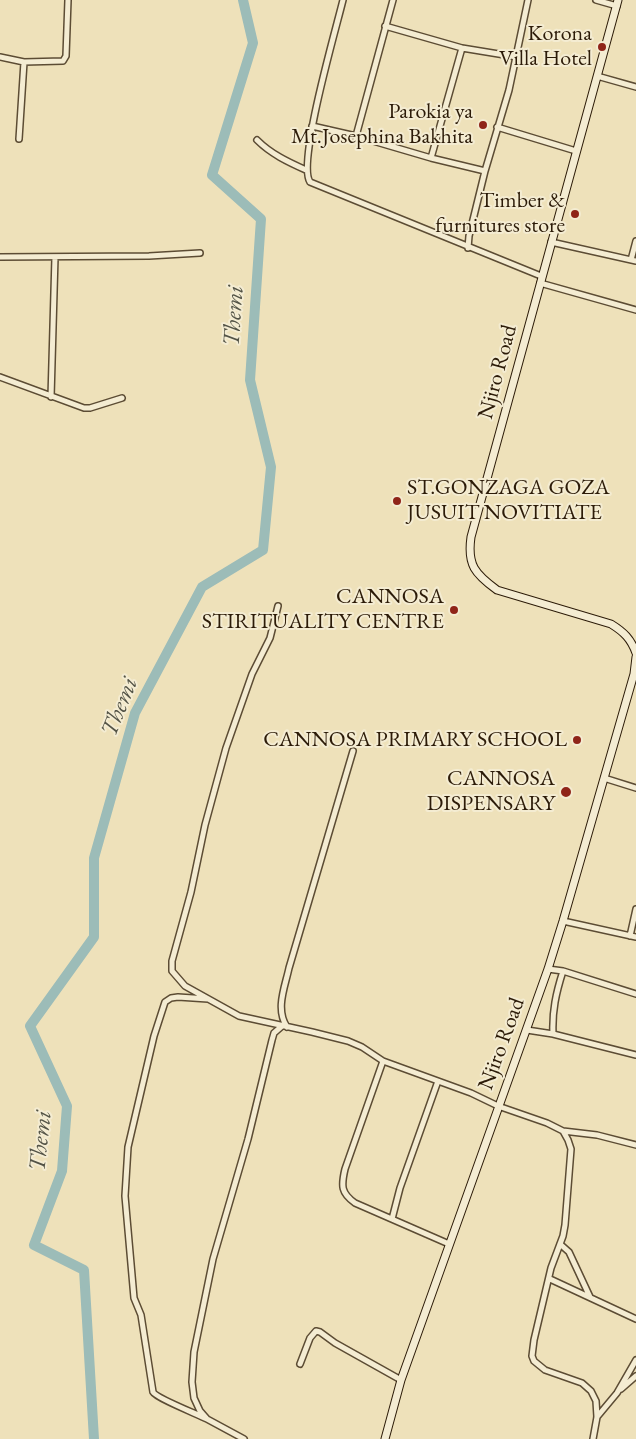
<!DOCTYPE html>
<html>
<head>
<meta charset="utf-8">
<style>
	body { margin:0 }
	canvas { display:block; background:#eee1ba }
</style>
</head>
<body>
<canvas width="636" height="1439"></canvas>
<script>
const ctx = document.querySelector('canvas').getContext('2d');
ctx.lineJoin = 'round';
function trace(path, color, width, dash) { ctx.strokeStyle = color; ctx.lineWidth = width; ctx.lineCap = dash ? 'butt' : 'round'; ctx.setLineDash(dash || []); ctx.stroke(path); }
function label(font, color, halo, rows, align = 'center') {
  ctx.font = font + ' "EB Garamond",serif'; ctx.lineWidth = 4; ctx.setLineDash([]); ctx.textBaseline = 'middle'; ctx.strokeStyle = halo; ctx.fillStyle = color; for (const [text, x, y, turn = 0] of rows) {
    ctx.save(); ctx.translate(x, y); ctx.rotate((+turn || 0) * Math.PI / 180); ctx.textAlign = isNaN(turn) ? turn : align; if (halo) ctx.strokeText(text, 0, 0); ctx.fillText(text, 0, 0); ctx.restore();
  }
}
trace(new Path2D(`
	M94 1439 84 1270 34 1245 62 1171 67 1106 30 1026 94 937V858L135 713 202 587 263 550 271 467 250 380 261 219 212 175 253 43 243 0`), '#9cbcb8', 10);
const street = new Path2D(`
	M343 0C336 29 297 163 310 182L541 276
	M596 0 617 6
	M385 26 462 48 517 57
	M0 57 24 62 63 61 66 56 68 0
	M597 76 636 87
	M312 126 356 136 431 158 485 171
	M497 127 576 151
	M356 136 393 0
	M19 139 24 62
	M257 140C271 154 288 162 306 170
	M431 158 462 48
	M551 242 636 261
	M468 248 469 236 485 171 509 90 528 0
	M0 257 149 256 200 253
	M631 260 636 241
	M540 283 636 310
	M0 377 84 408H90L122 398
	M51 397 55 257
	M278 606 270 638 252 674 226 748 205 825 191 892 172 961V971L185 986 239 1016 312 1032 348 1041 362 1047 383 1061 471 1093 498 1106 547 1123 563 1131 568 1140 571 1149 565 1225 563 1236 551 1268 534 1340 532 1356 534 1361 545 1370 582 1383 591 1391 596 1401 597 1417 593 1439
	M604 778 636 788
	M563 921 636 937
	M630 936 636 909
	M548 969 563 971 636 994
	M287 1027C275 1009 285 987 289 968L353 751
	M527 1030 553 1034 636 1055
	M553 1034C552 1011 556 993 563 971
	M383 1061 345 1169C341 1186 341 1193 355 1203L449 1244
	M563 1131 597 1135 636 1145
	M392 1219 400 1188 438 1081
	M560 1244 569 1252 590 1297
	M550 1279 636 1319
	M300 1364 310 1338 316 1331 320 1332 335 1343 401 1380
	M621 1389 636 1376
	M597 1417 617 1393 636 1360
	M207 1419C197 1414 156 1398 153 1392L141 1315 134 1298 125 1196 128 1147 154 1036 165 1002 171 998 178 997 208 999
	M244 1439 207 1419 200 1411 194 1398 192 1382 194 1352 213 1259 248 1139 272 1040 274 1033 282 1026`);
const secondary = new Path2D(`
	M618 0 471 537C467 565 475 574 497 590L611 624C624 632 631 639 636 653
	M385 1439 401 1380 548 969 563 921 634 674 636 657`);
trace(street, '#5c4c34', 8);
trace(secondary, '#2c1b08', 9);
trace(street, '#f4ecd2', 5);
trace(secondary, '#f4ecd2', 7);
for (const [x, y, r, color] of [
	[602,47,5,"#8f2418"],
	[483,125,5,"#8f2418"],
	[575,214,5,"#8f2418"],
	[397,501,5,"#8f2418"],
	[454,610,5,"#8f2418"],
	[577,740,5,"#8f2418"],
	[566,792,6,"#8f2418"]
]) { const dot = new Path2D(); dot.arc(x, y, r, 0, 2 * Math.PI); ctx.fillStyle = color; ctx.fill(dot); trace(dot, '#f4ecd2', 2); }
label('22px', '#2c1b08', '#f4ecd2', [
	["Korona",592,34],
	["Villa Hotel",592,59],
	["Parokia ya",473,112],
	["Mt.Josephina Bakhita",473,137],
	["Timber &",565,201],
	["furnitures store",565,226],
	["ST.GONZAGA GOZA",407,488,"left"],
	["JUSUIT NOVITIATE",407,513,"left"],
	["CANNOSA",444,597],
	["STIRITUALITY CENTRE",444,622],
	["CANNOSA PRIMARY SCHOOL",567,740],
	["CANNOSA",555,779],
	["DISPENSARY",555,804]
], 'right');
label('22px', '#2c1b08', '#f4ecd2', [
	["Njiro Road",498,372,-75],
	["Njiro Road",502,1044,-70]
]);
label('italic 24px', '#535346', '#f4ecd2', [
	["Themi",234,316,-86],
	["Themi",120,707,-68],
	["Themi",41,1141,-84]
]);
</script>
</body>
</html>
